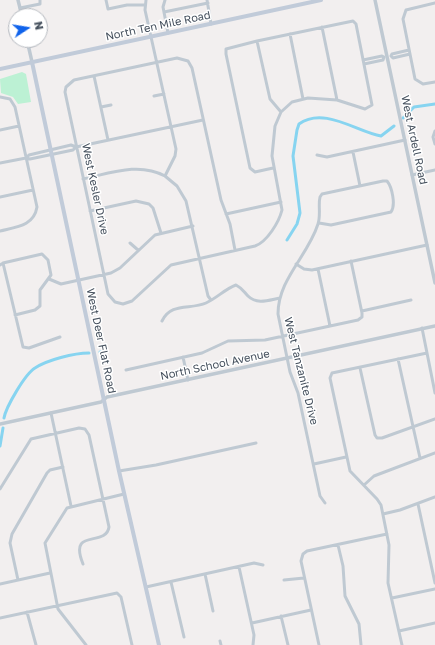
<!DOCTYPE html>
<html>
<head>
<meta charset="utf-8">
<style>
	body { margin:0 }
	#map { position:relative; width:435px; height:645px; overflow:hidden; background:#f2efef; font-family:"Golos Text",sans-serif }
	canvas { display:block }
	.north { position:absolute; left:8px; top:8px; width:40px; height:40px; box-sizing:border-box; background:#fff; border:1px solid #b5b9bf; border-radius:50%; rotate:78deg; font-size:11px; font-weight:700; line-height:16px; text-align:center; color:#46515e }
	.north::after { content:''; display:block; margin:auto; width:14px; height:18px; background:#1063eb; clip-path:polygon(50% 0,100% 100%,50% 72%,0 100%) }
</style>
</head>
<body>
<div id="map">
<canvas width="435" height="645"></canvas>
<div class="north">N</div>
</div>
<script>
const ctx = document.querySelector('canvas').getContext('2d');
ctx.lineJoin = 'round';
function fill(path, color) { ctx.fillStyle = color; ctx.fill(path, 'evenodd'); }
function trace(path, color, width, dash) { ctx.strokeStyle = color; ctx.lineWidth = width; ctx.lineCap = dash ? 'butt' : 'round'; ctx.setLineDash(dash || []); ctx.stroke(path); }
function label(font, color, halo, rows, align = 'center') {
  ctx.font = font + ' "Golos Text",sans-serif'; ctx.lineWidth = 3; ctx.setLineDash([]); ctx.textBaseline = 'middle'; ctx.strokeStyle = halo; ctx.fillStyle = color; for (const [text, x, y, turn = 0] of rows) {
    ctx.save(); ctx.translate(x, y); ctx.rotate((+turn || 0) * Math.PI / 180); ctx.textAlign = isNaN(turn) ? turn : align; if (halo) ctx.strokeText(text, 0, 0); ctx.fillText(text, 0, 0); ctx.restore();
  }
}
fill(new Path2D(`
	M22 72 26 74 31 102 18 104 13 97 1 93 0 79Z`), '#bcf1d4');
trace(new Path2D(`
	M403 118 414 107 435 104
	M287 240 297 224 300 213 293 156 297 130 299 124C324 106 357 132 381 136L394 126
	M100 352H102
	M4 418C6 407 25 374 35 368 47 360 74 353 89 353
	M0 446 3 428`), '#87d4f0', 3);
trace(new Path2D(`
	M106 0 108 9 127 5H145
	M146 0 145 10 176 149 175 156 165 176 177 186 186 201 208 296 211 300
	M165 0 163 7 168 33
	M207 0 211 24
	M435 3 406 10 403 19 415 79 423 84 435 82
	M20 8 40 4V0
	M164 12 208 3
	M322 27 337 100
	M290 34 303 99
	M257 41 270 99 281 112
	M409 50 392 54 391 56 393 58 410 54
	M363 60 382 56 384 57 383 60 364 64
	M94 76 108 140
	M154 96 164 94
	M0 97 10 99 15 107 37 207C34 226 16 227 0 231
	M101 107 111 105
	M0 130 19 126
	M435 131 433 137 435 144
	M76 147 71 145 29 155 26 158 30 159 73 150 76 147 203 120
	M353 152 360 186
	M317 155 327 157 405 140
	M0 163 26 158
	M412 175 435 170
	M83 179C111 173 139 162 165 176
	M0 197 33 190
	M90 211 136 201 149 204 153 208 161 233
	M226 214 281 202
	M319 223 331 225 391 212C396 205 392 187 387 181H383L322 194 320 197C318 205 321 215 318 224 308 256 278 279 278 314L290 372 298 393 320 496 325 503
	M130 243 138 250
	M235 250 230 224 221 200 192 68 188 61 177 58 74 80 66 87 65 92 108 294 115 302 123 304 132 301 171 265 255 246C267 242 279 222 282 210L272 156 275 126 281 112 292 102 308 98 337 100 365 109 372 105 356 24 353 21 257 41 226 49V54L250 168 255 172 273 168
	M3 263 23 347 29 348 60 337
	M296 264 304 269 312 270 427 245
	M0 265 3 263 42 254 48 260 51 275 40 290V306L35 310 15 315
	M318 269 330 326
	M49 279 61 284 111 273 120 268 155 235 193 226
	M362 311 411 300
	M162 321C171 302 190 310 206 303 217 298 225 289 236 285 242 288 244 292 248 296 257 305 269 300 280 298
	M422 328 435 393
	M183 357 188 380
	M398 359 420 458
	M360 368 375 435 377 438H382L435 419
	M126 370 202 353 228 341 265 340 358 320 362 317V313L351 261
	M51 413 71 506
	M314 464 346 457
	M119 471 156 465 256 443
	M364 485 374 476 435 453
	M0 489 31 439 79 428 85 429 89 435 109 527C106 548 68 527 83 564
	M418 504 435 583
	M383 514 400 510 435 497
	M338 545 343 566 345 596 359 624 361 645
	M239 567 254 635 253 645
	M205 574 213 611
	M18 580 10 543 12 534 47 473 50 470 63 467
	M284 580 304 578
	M171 582 184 637
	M0 584 50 573
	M146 587 254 563 263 565
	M392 598 435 589
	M27 612 36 645
	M281 616 288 645
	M0 618 117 593 121 597 132 645
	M252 623 311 610
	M399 631 435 623
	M220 641 221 645
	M86 645 58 609 45 543 67 508 124 494
	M319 645 301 561 303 554 307 551 387 534
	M402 645 388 583 389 545 381 505 377 499 350 471 330 378 332 373 427 353`), '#bfc9d2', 3);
trace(new Path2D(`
	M18 0 22 16
	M375 0 435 283
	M27 40 32 62
	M0 424 101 402 107 397 435 326`), '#bfc9d2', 3.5);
trace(new Path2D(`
	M32 62 119 471 159 645
	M0 69 321 0`), '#c1cbd9', 4);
label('11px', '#46515e', '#fff', [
	["North Ten Mile Road",158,26,-12],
	["West Ardell Road",414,140,78],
	["West Kesler Drive",95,189,78],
	["West Deer Flat Road",101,341,78],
	["North School Avenue",215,365,-12],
	["West Tanzanite Drive",301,371,76]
]);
</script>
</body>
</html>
